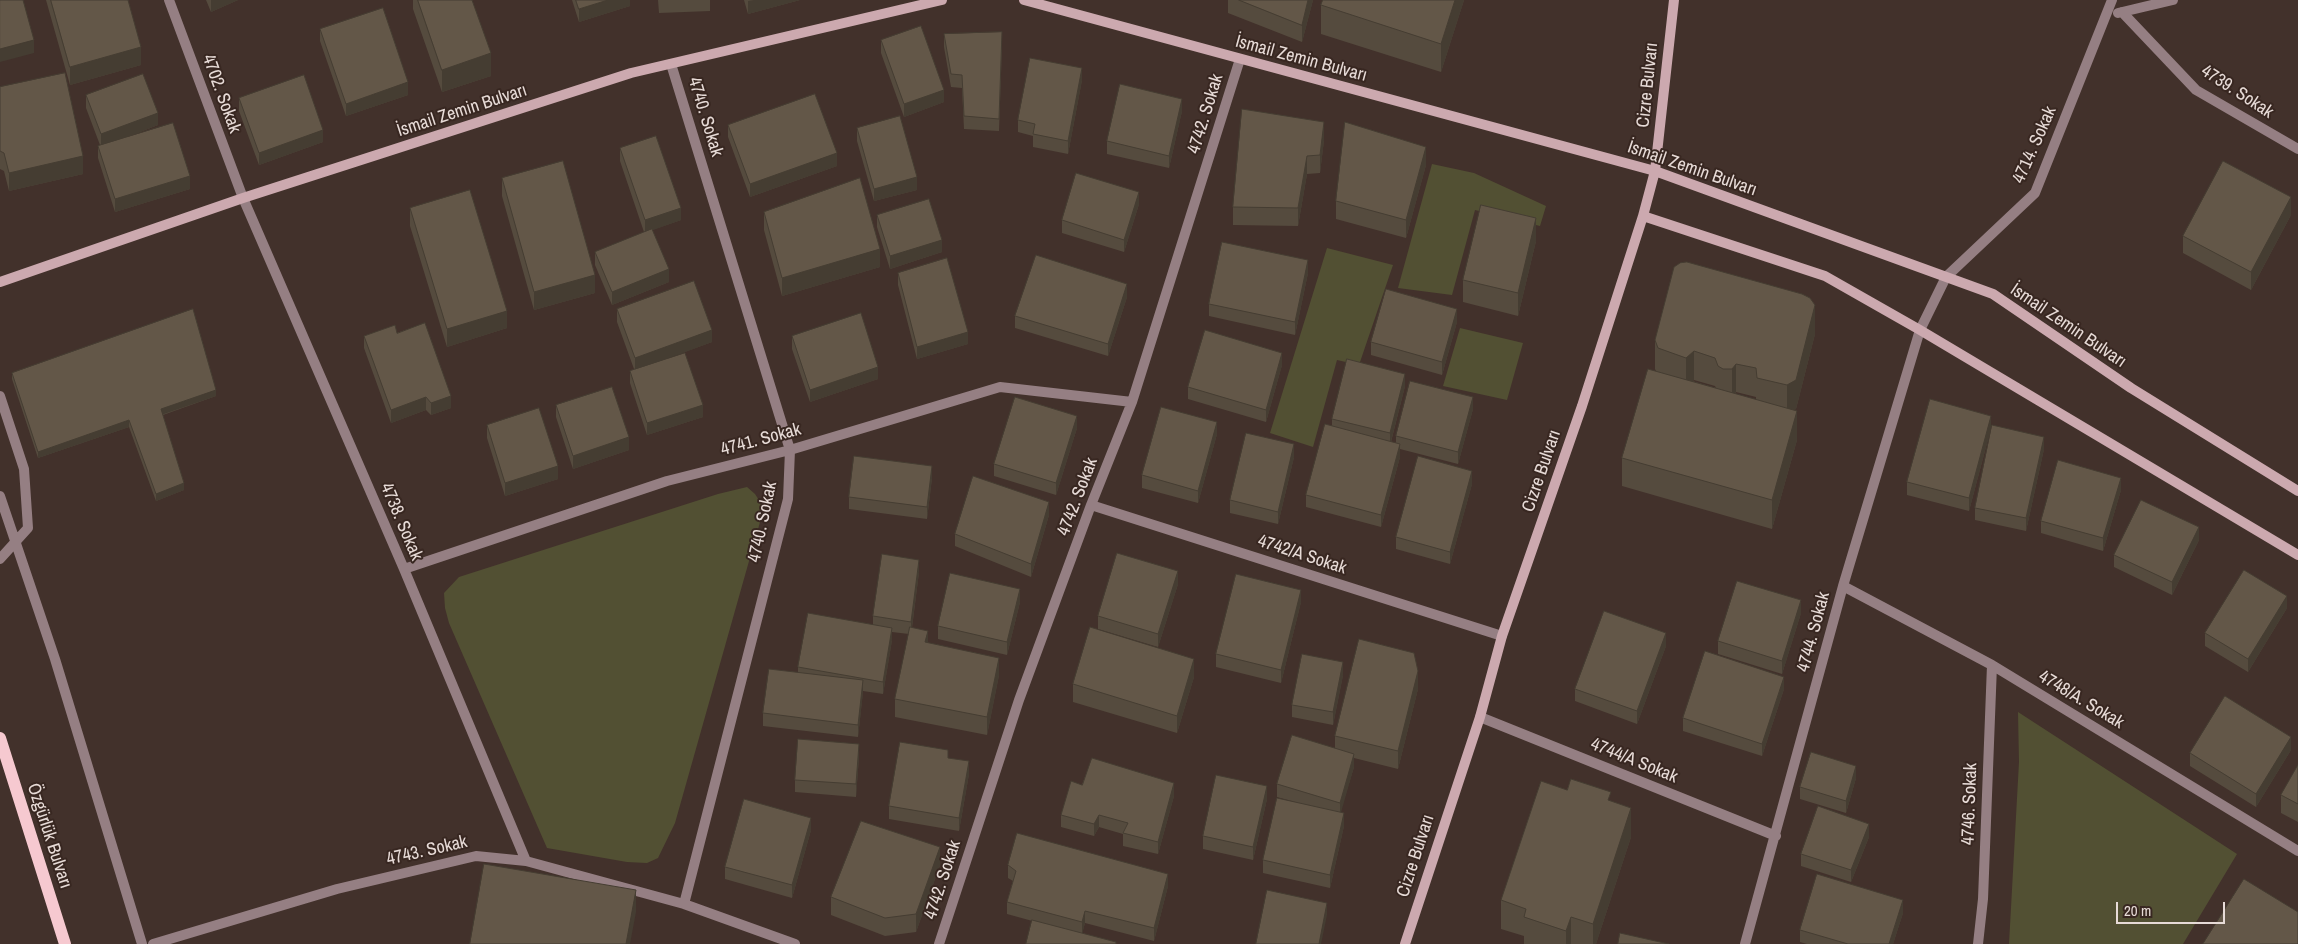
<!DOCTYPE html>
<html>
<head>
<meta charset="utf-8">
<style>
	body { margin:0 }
	#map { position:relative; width:2298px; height:944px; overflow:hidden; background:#42312b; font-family:"Archivo Narrow",sans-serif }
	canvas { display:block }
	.scale { position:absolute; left:2116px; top:902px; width:109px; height:22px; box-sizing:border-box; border:2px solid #e7dbd7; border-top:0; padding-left:6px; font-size:15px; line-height:18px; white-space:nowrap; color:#e7dbd7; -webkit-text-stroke:4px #382721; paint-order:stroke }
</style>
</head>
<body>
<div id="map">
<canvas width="2298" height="944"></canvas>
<div class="scale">20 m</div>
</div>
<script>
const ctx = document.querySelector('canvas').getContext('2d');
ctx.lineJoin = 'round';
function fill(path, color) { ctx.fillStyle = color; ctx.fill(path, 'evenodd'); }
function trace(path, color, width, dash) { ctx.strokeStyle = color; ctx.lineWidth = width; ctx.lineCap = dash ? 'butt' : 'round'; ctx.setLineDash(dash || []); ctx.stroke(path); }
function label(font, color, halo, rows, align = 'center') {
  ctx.font = font + ' "Archivo Narrow",sans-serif'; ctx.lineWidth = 4; ctx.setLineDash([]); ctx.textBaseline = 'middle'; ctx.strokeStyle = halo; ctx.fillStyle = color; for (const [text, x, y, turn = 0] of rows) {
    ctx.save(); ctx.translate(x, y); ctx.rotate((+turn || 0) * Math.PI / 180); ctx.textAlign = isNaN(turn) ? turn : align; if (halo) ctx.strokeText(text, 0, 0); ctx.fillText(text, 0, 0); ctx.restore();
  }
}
fill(new Path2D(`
	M1432 164 1474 173 1546 206 1540 226 1475 210 1452 295 1398 288Z
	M1327 248 1393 265 1359 365 1337 360 1313 447 1270 433Z
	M1460 328 1523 343 1507 400 1443 386Z
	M747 487 755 494 764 508 675 823 658 858 647 863 627 862 547 848 449 623 445 608 444 593 459 577 718 494Z
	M2018 712 2237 854 2183 944H2009L2019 762Z`), '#525033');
trace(new Path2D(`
	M0 396 24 469 28 528 0 559
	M0 496 55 659 142 944`), '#957f83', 10);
trace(new Path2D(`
	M169 0 243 198 404 569 526 861
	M2122 12 2196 90 2298 149
	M2118 13 2173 0
	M671 64 790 450 788 499 684 904
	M1091 505 1502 636
	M404 569 667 481 790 450 1000 387 1132 402
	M1843 586 1992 665 2298 851
	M1480 717 1776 836
	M153 944 337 889 476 856 526 861 684 904 795 944
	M939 944 1019 700 1091 505 1132 402 1240 59
	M1745 944 1843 586 1920 330 1946 277 2035 193 2112 0
	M1978 944 1983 899 1992 665`), '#957f83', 10);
trace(new Path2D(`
	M1024 0 1655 171 1993 294 2131 388 2298 491
	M1643 216 1825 276 1920 330 2298 555
	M0 282 243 198 631 73 942 0
	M1405 944 1480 717 1502 636 1582 406 1643 216 1655 171 1674 0`), '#cca9af', 10);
trace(new Path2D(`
	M0 738 65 944`), '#f6c9d0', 12);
fill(new Path2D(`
	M46 0H128L141 65 70 85Z
	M206 0H238L211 12Z
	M413 0H472L491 76 442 92 413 9Z
	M572 0H630V6L579 22Z
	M658 0H710V11L659 13Z
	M744 0H800L748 14Z
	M1228 0H1313L1302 42 1228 13Z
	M1323 0H1464L1441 72 1321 34V5Z
	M320 29 408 95 346 116 320 41Z
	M944 34 1002 44 999 131 964 129 962 88 951 87 944 47Z
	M881 40 944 102 904 117 881 53Z
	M1082 80 1068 154 1033 147V136L1018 132V120Z
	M0 87 83 174 9 191 4 171 0 169Z
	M86 95 158 125 127 137 190 189 115 212 98 158V146L100 145 86 108Z
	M239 98 323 142 259 165 239 111Z
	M1182 111 1169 168 1107 154V141Z
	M728 125 837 166 750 197 728 137Z
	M857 128 917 190 874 201 857 141Z
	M1324 140 1320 173 1307 174 1298 226 1233 225V207Z
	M620 148 681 220 652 230 669 282 612 305 595 265V252L644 232 620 161Z
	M1426 165 1406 238 1336 219V201Z
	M502 178 595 293 534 310 502 196Z
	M1139 204 1124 252 1062 233V220Z
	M410 208 507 328 447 347 410 226Z
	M764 212 880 267 782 296 764 230Z
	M877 215 942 252 890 269 877 227Z
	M2291 215 2251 290 2183 253V236Z
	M1536 241 1518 316 1463 302V280Z
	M898 273 968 344 917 359 898 285Z
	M1308 273 1295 335 1209 316V304Z
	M1127 297 1108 356 1015 328V316Z
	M617 309 712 342 668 358 703 417 647 435 630 383V371L634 369 617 322Z
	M1457 322 1442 375 1371 355V342Z
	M397 333 451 408 431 415 426 410 391 423 364 348V336Z
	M1815 334 1796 409 1793 410 1797 440 1772 529 1622 486V458L1656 371 1655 369V340ZM1694 380 1715 386 1716 388 1692 381ZM1736 392 1756 397V400L1735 394Z
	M792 336 878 379 810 402 792 349Z
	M1282 365 1266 422 1188 399V387Z
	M12 373 216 396 163 415 184 490 156 501 129 427 38 458 12 379Z
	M1405 386 1391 442 1396 443V436L1473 409 1458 464 1400 449V457L1381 527 1306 507V495L1332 426V419Z
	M556 405 629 450 573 469 556 417Z
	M487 425 558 479 505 496 487 438Z
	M1077 428 1056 495 994 476V464Z
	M1991 428 1969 511 1907 495V482Z
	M1217 434 1198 503 1142 488V475Z
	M2044 449 2026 531 1975 520V508Z
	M1294 457 1278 524 1230 513V500Z
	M932 478 927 519 849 509V497Z
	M1472 484 1450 564 1396 549V537Z
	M2121 490 2103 551 2041 533V521Z
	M1049 515 1031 577 955 546V534Z
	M2199 540 2172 595 2114 567V555Z
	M919 572 912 628 928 643 999 675 987 735 895 717V699L909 634 892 632V640L883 694 863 691 858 737 763 726V713L798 673V667L873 625V616Z
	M1178 584 1158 647 1098 629V616Z
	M1020 602 1007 655 938 639V626Z
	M1301 602 1281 683 1216 667V654Z
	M2287 608 2248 672 2205 646V633Z
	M1801 613 1782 674 1718 654V641Z
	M1666 646 1637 724 1575 701V689Z
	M1343 675 1333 725 1292 717V705Z
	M1194 677 1177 733 1073 702V684Z
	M1418 689 1398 769 1354 758V767L1340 813 1344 826 1330 888 1263 873V860L1295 802 1277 797V784L1335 748V736Z
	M1784 689 1762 756 1683 731V718Z
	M2291 750 2256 807 2190 766V753Z
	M859 756 856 797 795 792V780Z
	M948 758 969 774 959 831 889 819V806Z
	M2298 765V822L2281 813V795Z
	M1856 778 1846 813 1800 799V787Z
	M1082 785 1174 796 1158 854 1123 846V834L1099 827 1094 836 1061 827V815Z
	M1567 790 1611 801 1631 837 1596 944H1524V936L1501 929V900Z
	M1267 799 1253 860 1203 849V836Z
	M811 830 792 898 725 879V867Z
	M1869 837 1851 882 1801 866V854Z
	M940 865 916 932 885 936 831 915V897Z
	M1008 865 1168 886 1154 941 1085 923 1082 933 1116 944 1007 914V902L1013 881 1008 878Z
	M1903 913 1893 944H1807L1800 942V930Z`), '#554b3e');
fill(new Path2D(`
	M211 0H238L211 12Z
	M608 0H630V6L579 22V9Z
	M754 0H800L748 14V1Z
	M1308 0H1313L1302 42V25Z
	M1455 0H1464L1441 72V44Z
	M34 40V53L0 62V49Z
	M141 47V65L70 85V67Z
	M491 53V76L442 92V70Z
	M1082 68V80L1068 154V141Z
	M408 82V95L346 116V104Z
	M944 90V102L904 117V104Z
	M1182 99V111L1169 168V156Z
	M158 113V125L101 147V134Z
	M1324 122V140L1320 173V155Z
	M323 130V142L259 165V153Z
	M1426 147V165L1406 238V220Z
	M837 153V166L750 197V184Z
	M83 156V174L9 191V173Z
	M1307 156V174L1298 226V208Z
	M190 176V189L115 212V199Z
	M917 177V190L874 201V189Z
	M1139 192V204L1124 252V240Z
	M2291 197V215L2251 290V272Z
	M681 208V220L645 233V220Z
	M1536 218V241L1518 316V293Z
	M942 240V252L890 269V256Z
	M880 249V267L782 296V278Z
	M1308 260V273L1295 335V322Z
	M669 269V282L612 305V292Z
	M595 275V293L534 310V292Z
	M1127 284V297L1108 356V344Z
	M1815 305V334L1796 409 1787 414V385Z
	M1457 309V322L1442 375V362Z
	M507 311V328L447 347V329Z
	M712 330V342L635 371V358Z
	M968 332V344L917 359V347Z
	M1694 351V380L1686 386V358Z
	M1282 353V365L1266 422V410Z
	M1736 364V392L1732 398V369Z
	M878 367V379L810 402V390Z
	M1405 374V386L1390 445V433Z
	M216 390V396L161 415V409Z
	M451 396V408L431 415V403Z
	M426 397V410L391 423V410Z
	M1473 397V409L1458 464V452Z
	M703 405V417L647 435V423Z
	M1797 411V440L1772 529V500Z
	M1077 416V428L1056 495V483Z
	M1991 416V428L1969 511V498Z
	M129 420V427L38 458V452Z
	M1217 422V434L1198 503V491Z
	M629 437V450L573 469V456Z
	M2044 437V449L2026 531V518Z
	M1294 444V457L1278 524V512Z
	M1400 444V457L1381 527V515Z
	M558 466V479L505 496V483Z
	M932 466V478L927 519V507Z
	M1472 471V484L1450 564V552Z
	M2121 478V490L2103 551V538Z
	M184 483V490L156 501V494Z
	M1049 502V515L1031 577V564Z
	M2199 527V540L2172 595V582Z
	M919 560V572L911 634V622Z
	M1178 571V584L1158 647V634Z
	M1020 589V602L1007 655V642Z
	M1301 590V602L1281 683V670Z
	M2287 596V608L2248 672V659Z
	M1801 600V613L1782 674V661Z
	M892 628V640L883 694V682Z
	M928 631V649L925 642Z
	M1666 633V646L1637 724V711Z
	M999 658V675L987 735V717Z
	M1194 659V677L1177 733V716Z
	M1343 662V675L1333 725V712Z
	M1418 671V689L1398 769V751Z
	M1784 677V689L1762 756V744Z
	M863 680V693L858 737V725Z
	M2291 737V750L2256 807V794Z
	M859 744V756L856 797V784Z
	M1354 754V767L1340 816V803Z
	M969 761V774L959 831V818Z
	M1856 766V778L1846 813V801Z
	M1174 783V796L1158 854V842Z
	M1267 786V799L1253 860V847Z
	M1631 808V837L1596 944H1593V924Z
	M1344 813V826L1330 888V875Z
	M1099 815V827L1094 836V824Z
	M811 818V830L792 898V885Z
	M1869 824V837L1851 882V870Z
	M940 847V865L916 932V914Z
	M1168 874V886L1154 941V928Z
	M636 890V912L630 944H626Z
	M1903 900V913L1893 944H1889Z
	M1327 903V915L1321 944H1319Z
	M1085 911V923L1082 935V922Z
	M1571 917V944H1566V931Z`), '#453d32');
const building = new Path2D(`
	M0 0H23L34 40 0 49Z
	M51 0H128L141 47 70 67Z
	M418 0H472L491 53 442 70Z
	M576 0H608L579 9Z
	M1239 0H1308L1302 25Z
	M1323 0H1455L1441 44 1321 5Z
	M383 8 408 82 346 104 320 29Z
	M921 26 944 90 904 104 881 40Z
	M1002 32 999 119 964 116 962 75 951 74 944 34Z
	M1030 58 1082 68 1068 141 1033 134 1035 124 1018 120Z
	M65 73 83 156 9 173 4 153 0 151V87Z
	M143 74 158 113 101 134 86 95Z
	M304 75 323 130 259 153 239 98Z
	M1120 84 1182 99 1169 156 1107 141Z
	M815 94 837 153 750 184 728 125Z
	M1242 109 1324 122 1320 155 1307 156 1298 208 1233 207Z
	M900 116 917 177 874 189 857 128Z
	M1345 122 1426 147 1406 220 1336 201Z
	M173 123 190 176 115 199 98 146Z
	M656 136 681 208 645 220 620 148Z
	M563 161 595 275 534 292 502 178Z
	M2223 161 2291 197 2251 272 2183 236Z
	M1076 173 1139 192 1124 240 1062 220Z
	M860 178 880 249 782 278 764 212Z
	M470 190 507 311 447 329 410 208Z
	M929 199 942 240 890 256 877 215Z
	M1481 205 1536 218 1518 293 1463 280Z
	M652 229 669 269 612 292 595 252Z
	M1222 242 1308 260 1295 322 1209 304Z
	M1036 255 1127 284 1108 344 1015 316Z
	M947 258 968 332 917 347 898 273Z
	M1687 262 1802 294 1810 298 1815 305 1796 380 1787 385 1757 378 1756 368 1736 364 1732 369H1723L1718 366 1715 358 1694 351 1686 358 1658 348 1655 340 1674 267 1680 263Z
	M694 281 712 330 635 358 617 309Z
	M1386 289 1457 309 1442 362 1371 342Z
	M193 309 216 390 161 409 184 483 156 494 129 420 38 452 12 373Z
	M861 313 878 367 810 390 792 336Z
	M425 323 451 396 431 403 426 397 391 410 364 336 395 325 397 333Z
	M1205 330 1282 353 1266 410 1188 387Z
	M685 353 703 405 647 423 630 371Z
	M1347 359 1405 374 1390 433 1332 419Z
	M1648 369 1797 411 1772 500 1622 458Z
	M1410 381 1473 397 1458 452 1396 436Z
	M612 387 629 437 573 456 556 405Z
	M1015 397 1077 416 1056 483 994 464Z
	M1930 399 1991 416 1969 498 1907 482Z
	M1161 407 1217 422 1198 491 1142 475Z
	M539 408 558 466 505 483 487 425Z
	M1325 424 1400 444 1381 515 1306 495Z
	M1992 425 2044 437 2026 518 1975 508Z
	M1246 433 1294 444 1278 512 1230 500Z
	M854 456 932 466 927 507 849 497Z
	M1418 456 1472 471 1450 552 1396 537Z
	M2058 460 2121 478 2103 538 2041 521Z
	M973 476 1049 502 1031 564 955 534Z
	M2141 500 2199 527 2172 582 2114 555Z
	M1117 553 1178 571 1158 634 1098 616Z
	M882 554 919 560 911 622 873 616Z
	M2244 570 2287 596 2248 659 2205 633Z
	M950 573 1020 589 1007 642 938 626Z
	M1236 574 1301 590 1281 670 1216 654Z
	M1737 581 1801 600 1782 661 1718 641Z
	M1604 611 1666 633 1637 711 1575 689Z
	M808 613 892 628 883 682 798 667Z
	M910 627 928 631 925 642 999 658 987 717 895 699Z
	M1090 627 1194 659 1177 716 1073 684Z
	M1359 639 1414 653 1418 671 1398 751 1335 736Z
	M1705 651 1784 677 1762 744 1683 718Z
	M1302 654 1343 662 1333 712 1292 705Z
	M769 669 863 680 858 725 763 713Z
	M2225 696 2291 737 2256 794 2190 753Z
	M1292 735 1354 754 1340 803 1277 784Z
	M798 739 859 744 856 784 795 780Z
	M900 742 948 750V758L969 761 959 818 889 806Z
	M1811 752 1856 766 1846 801 1800 787Z
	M1092 758 1174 783 1158 842 1123 833 1128 823 1099 815 1094 824 1061 815 1071 781 1082 785Z
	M2298 765V804L2281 795Z
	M1216 775 1267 786 1253 847 1203 836Z
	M1571 779 1611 792 1608 800 1631 808 1593 924 1571 917 1566 931 1524 917 1526 909 1501 900 1541 781 1567 790Z
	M1277 798 1344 813 1330 875 1263 860Z
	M744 799 811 818 792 885 725 867Z
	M1818 806 1869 824 1851 870 1801 854Z
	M861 821 940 847 916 914 885 918 831 897Z
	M1017 833 1168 874 1154 928 1085 911 1082 922 1007 902 1016 871 1008 865Z
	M484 864 636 890 626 944H470Z
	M1817 874 1903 900 1889 944H1848L1800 930Z
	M2244 879 2298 912V944H2203Z
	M1267 890 1327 903 1319 944H1256Z
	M1032 920 1116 942V944H1026Z
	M1620 933 1669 944H1618Z`);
fill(building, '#635748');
trace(building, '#453d32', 1);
label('18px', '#e7dbd7', '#382721', [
	["İsmail Zemin Bulvarı",1301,59,15],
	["Cizre Bulvarı",1648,85,-84],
	["4739. Sokak",2237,92,33],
	["4702. Sokak",221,94,70],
	["İsmail Zemin Bulvarı",462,111,-18],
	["4742. Sokak",1206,114,-73],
	["4740. Sokak",705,117,73],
	["4714. Sokak",2035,145,-66],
	["İsmail Zemin Bulvarı",1692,169,19],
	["İsmail Zemin Bulvarı",2068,326,34],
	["4741. Sokak",761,440,-15],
	["Cizre Bulvarı",1542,471,-71],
	["4742. Sokak",1078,497,-69],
	["4738. Sokak",401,522,67],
	["4740. Sokak",763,522,-78],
	["4742/A Sokak",1302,555,18],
	["4744. Sokak",1814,632,-75],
	["4748/A. Sokak",2081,700,31],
	["4744/A Sokak",1634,761,22],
	["4746. Sokak",1970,804,-88],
	["Özgürlük Bulvarı",49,836,72],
	["4743. Sokak",427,851,-13],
	["Cizre Bulvarı",1416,856,-72],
	["4742. Sokak",943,880,-72]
]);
</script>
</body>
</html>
